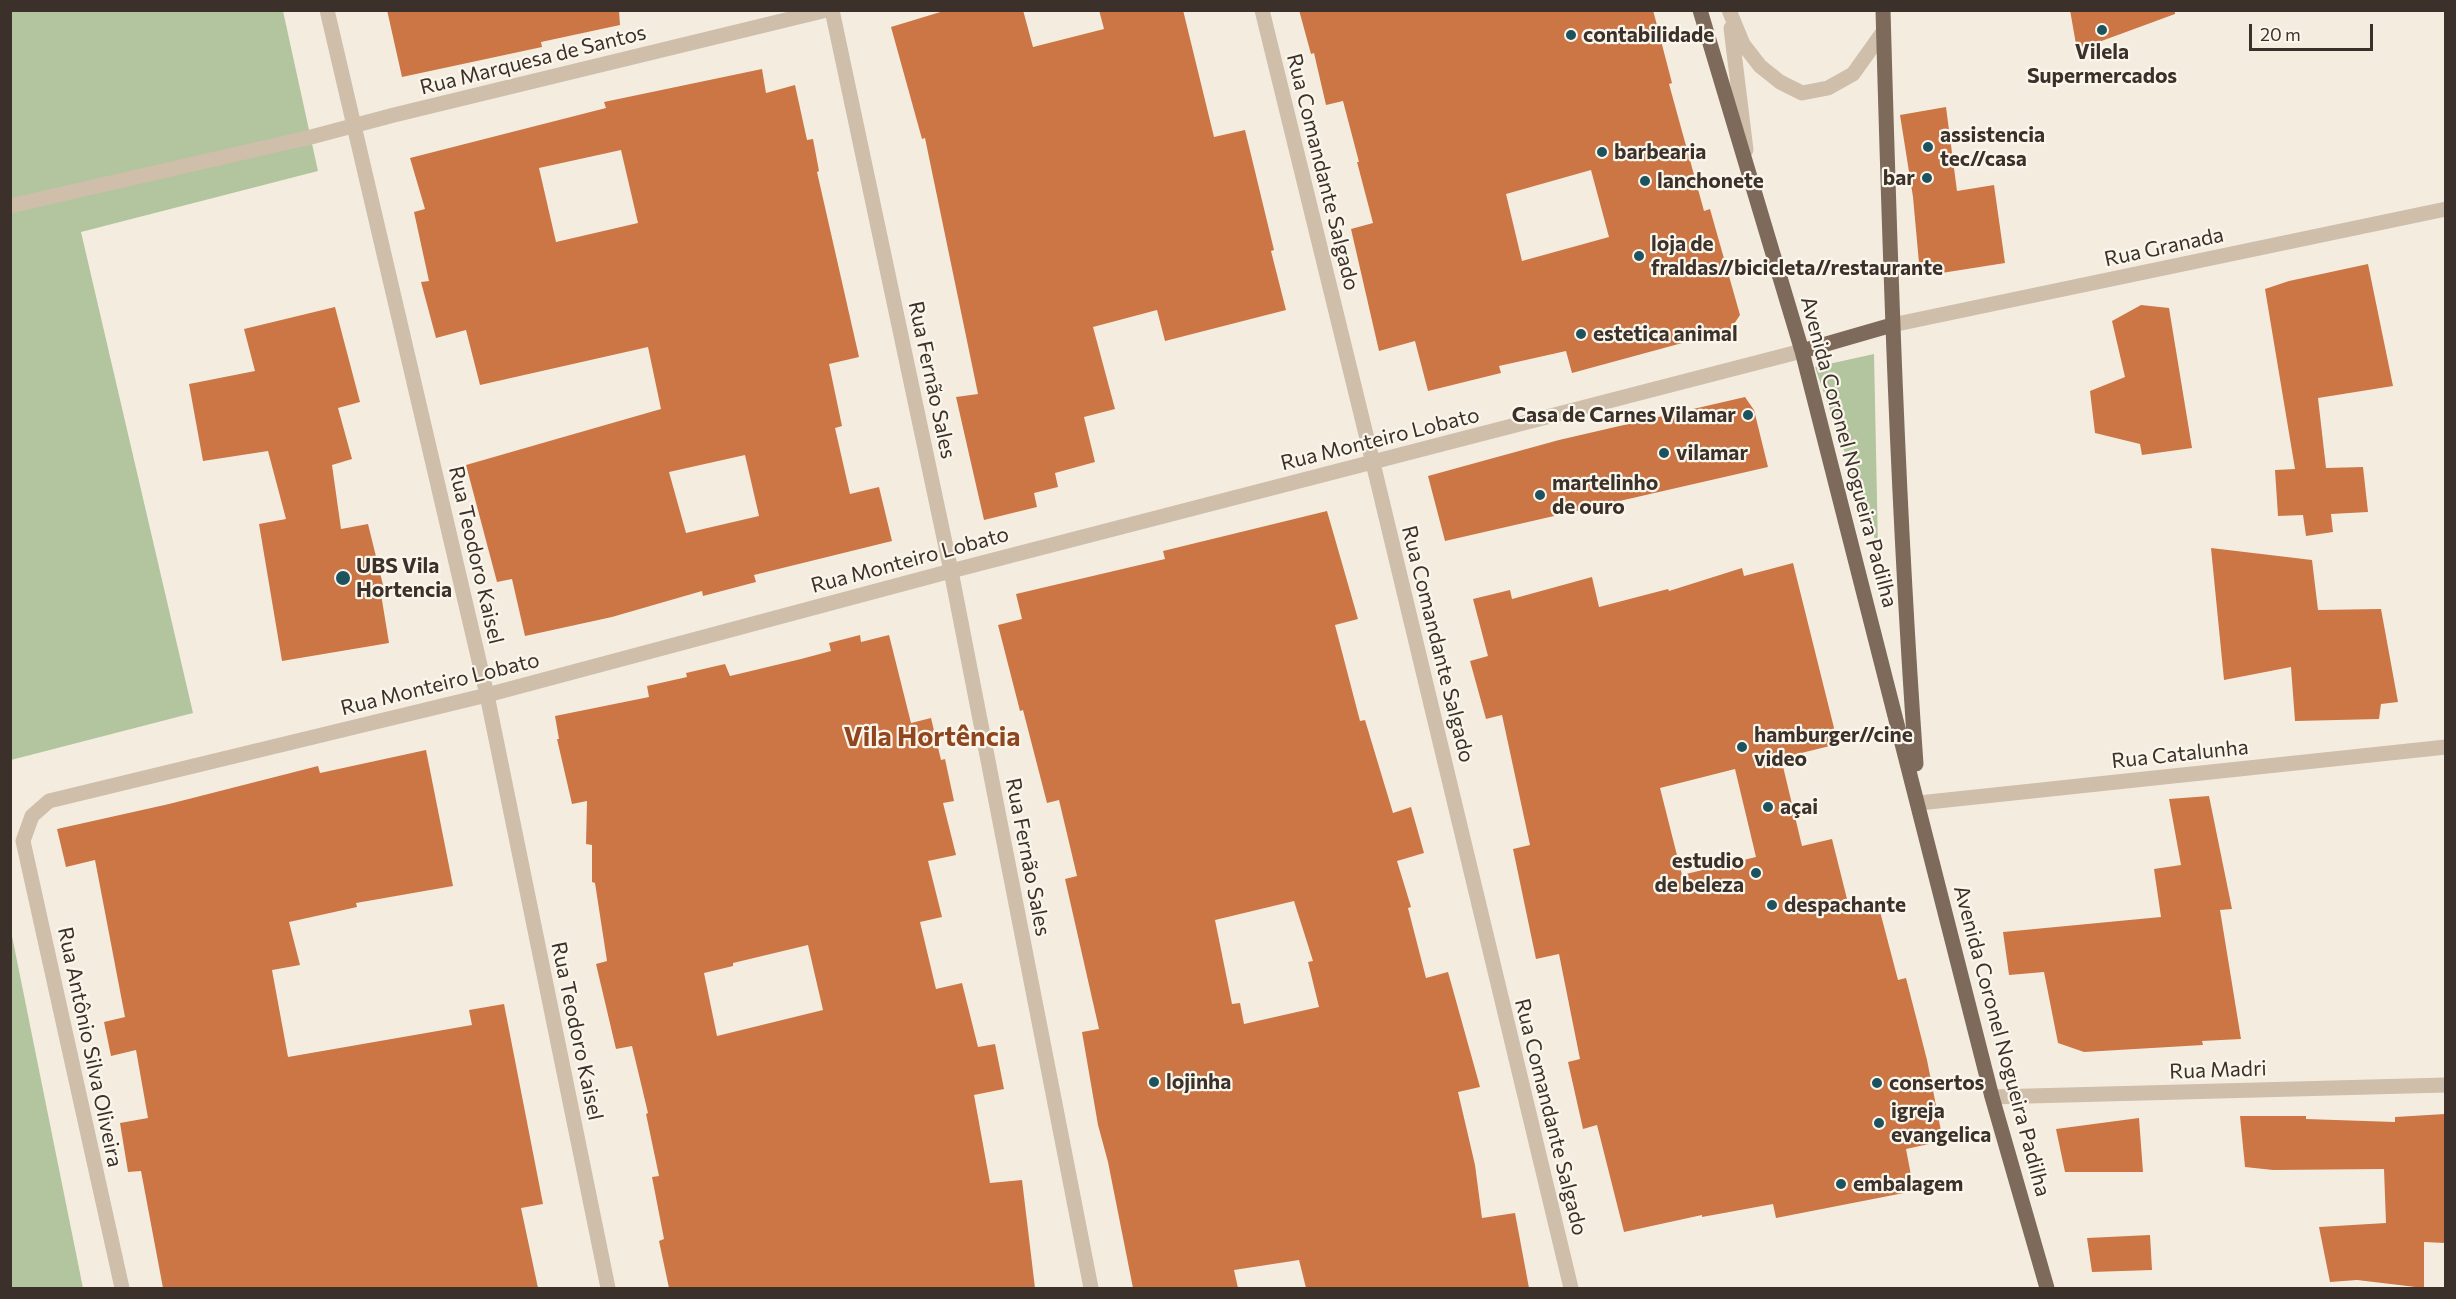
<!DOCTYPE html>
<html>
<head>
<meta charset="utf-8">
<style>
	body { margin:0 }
	#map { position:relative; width:2456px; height:1299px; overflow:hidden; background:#f4eddf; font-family:Commissioner,sans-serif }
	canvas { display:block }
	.frame { position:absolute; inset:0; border:12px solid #3b312a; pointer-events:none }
	.scale { position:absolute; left:2249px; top:24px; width:124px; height:27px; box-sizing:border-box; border:3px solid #3b312a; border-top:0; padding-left:8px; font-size:18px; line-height:21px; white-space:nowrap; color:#3b312a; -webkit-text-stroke:4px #fbf6ec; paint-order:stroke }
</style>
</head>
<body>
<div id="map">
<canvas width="2456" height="1299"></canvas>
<div class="frame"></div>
<div class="scale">20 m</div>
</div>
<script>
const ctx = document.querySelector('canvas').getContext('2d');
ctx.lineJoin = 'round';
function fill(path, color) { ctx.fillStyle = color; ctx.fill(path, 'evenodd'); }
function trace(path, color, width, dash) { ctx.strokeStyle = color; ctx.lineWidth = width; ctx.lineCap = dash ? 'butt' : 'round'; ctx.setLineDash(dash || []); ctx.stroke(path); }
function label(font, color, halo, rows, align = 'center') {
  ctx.font = font + ' Commissioner,sans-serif'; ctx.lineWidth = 4.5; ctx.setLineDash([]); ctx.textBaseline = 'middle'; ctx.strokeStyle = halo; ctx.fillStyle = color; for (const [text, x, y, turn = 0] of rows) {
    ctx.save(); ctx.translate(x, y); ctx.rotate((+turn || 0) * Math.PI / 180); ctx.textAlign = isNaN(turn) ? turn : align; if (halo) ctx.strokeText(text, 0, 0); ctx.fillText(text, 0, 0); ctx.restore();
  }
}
fill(new Path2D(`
	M11 11H283L318 171 81 232 193 713 11 760Z
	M1874 354 1878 548 1815 367Z
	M11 931 83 1288H11Z`), '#b3c59e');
fill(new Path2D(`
	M387 10H619L620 25 541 42 542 47 402 77Z
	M947 10H1023L1033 47 1104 29 1099 10H1183L1214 137 1245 130 1274 250 1271 251 1286 310 1165 341 1157 310 1093 327 1115 409 1084 417 1095 462 1055 473 1058 487 1034 493 1037 507 984 520 956 397 978 394 925 138 922 139 891 27Z
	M1299 10H1653L1672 83 1669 84 1704 211 1710 209 1740 315 1730 330 1572 373 1566 351 1499 366 1501 373 1428 391 1415 341 1379 351 1351 229 1373 223 1357 162H1359L1343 101 1326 105 1314 53 1311 54ZM1591 170 1609 237 1522 261 1506 194Z
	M2070 10H2175V14L2077 50Z
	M762 69 766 93 795 85 807 140 813 139 819 171 817 172 859 357 829 364 842 426 835 428 850 494 879 487 892 541 754 575 756 582 703 596 702 591 612 617 525 636 512 579 497 582 466 465 661 409 648 347 480 385 466 330 436 338 421 282 429 281 414 212 425 209 410 158 606 108 604 102ZM621 150 638 223 556 242 539 168ZM745 455 759 516 686 533 669 472Z
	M1946 107 1957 191 1994 185 2005 263 1929 275 1919 263 1913 197 1900 115Z
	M2368 264 2393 386 2318 398 2326 468 2363 467 2368 512 2331 514 2333 532 2306 536 2303 515 2278 516 2275 470 2295 469 2265 289 2289 281Z
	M2141 305 2169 308 2192 448 2142 455 2140 444 2095 433 2090 391 2125 377 2112 321Z
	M335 307 360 402 338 408 352 459 332 465 341 529 368 524 385 593 381 594 389 643 282 661 259 524 286 519 268 451 203 461 189 384 255 371 244 329Z
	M1745 397 1754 410 1768 467 1445 541 1428 476 1559 440Z
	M1327 511 1358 619 1335 625 1360 721 1365 720 1393 813 1411 807 1424 853 1397 861 1411 907 1408 908 1426 978 1448 972 1480 1087 1458 1092 1475 1165 1482 1218 1515 1213 1529 1288H1306L1299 1260 1234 1270 1238 1288H1133L1108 1162 1098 1125 1082 1032 1099 1029 1065 879 1077 876 1059 800 1047 803 1023 710 1020 711 998 625 1022 619 1016 594 1165 559 1163 551ZM1294 901 1313 961 1308 962 1319 1007 1244 1024 1240 1003 1232 1004 1215 920Z
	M2211 548 2312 560 2318 610 2381 609 2398 702 2381 704 2379 719 2295 721 2291 667 2224 680Z
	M1793 563 1838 744 1781 758 1802 846 1832 839 1849 907 1877 900 1898 980 1906 978 1927 1060 1943 1141 1906 1149 1914 1191 1776 1218 1773 1204 1702 1217V1215L1624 1232 1597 1125 1583 1129 1568 1062 1580 1059 1559 954 1536 959 1513 849 1530 845 1502 715 1486 719 1470 661 1488 656 1473 599 1510 590 1512 599 1592 577 1599 607 1668 589 1669 591 1742 568 1744 576ZM1735 769 1756 857 1682 875 1660 788Z
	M860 635 861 642 889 635 911 723 931 718 941 760 945 759 954 801 943 803 956 855 928 861 942 917 920 922 936 989 962 983 978 1047 995 1044 1004 1089 974 1095 990 1183 1022 1180 1035 1288H669L659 1241 664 1239 652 1177 659 1176 646 1114 648 1113 632 1046 616 1049 596 964 607 961 595 883 592 882V845L586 844 587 801 572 804 557 739H559L555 716 649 697 647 686 687 677 686 673 725 664 730 676 801 659 831 651 829 643ZM808 945 823 1010 717 1036 704 973 733 966V963Z
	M426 750 453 886 356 903 357 907 289 922 300 965 272 970 288 1057 472 1025 469 1010 504 1004 543 1204 521 1208 538 1288H163L141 1171 128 1172 120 1123 148 1118 136 1050 111 1056 104 1022 125 1017 95 860 66 867 57 829 169 804 318 766 320 773Z
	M2209 796 2232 909 2220 910 2241 1039 2202 1041 2203 1045 2084 1052 2058 1043 2044 972 2009 975 2003 932 2161 917 2154 869 2181 865 2169 799Z
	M2445 1114V1243L2424 1242V1288L2357 1280 2330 1282 2319 1227 2386 1223 2384 1169 2273 1170 2245 1167 2240 1116H2306V1119L2395 1122V1117Z
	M2139 1118 2143 1172H2065L2056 1129Z
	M2150 1235 2152 1270 2092 1272 2087 1238Z`), '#cc7645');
trace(new Path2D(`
	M327 10 487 695 608 1288
	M832 10 951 571 1091 1288
	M1262 10 1373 463 1571 1288
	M1729 10 1743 44 1760 66 1780 82 1802 93 1828 88 1853 74 1883 32
	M1731 28 1746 150
	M10 206 311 137 394 115 827 10
	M1892 325 2446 209
	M1919 803 2446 747
	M1992 1097 2446 1085
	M122 1288 23 841 32 816 49 801 487 695 951 571 1802 351`), '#cebeaa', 15);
trace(new Path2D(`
	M1700 10 1802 351 1992 1097 2047 1288
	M1883 10C1890 262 1898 513 1916 764
	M1802 351 1892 325`), '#7d6a5a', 15);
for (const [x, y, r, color] of [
	[2102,30,6,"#1c535f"],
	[1571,35,6,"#1c535f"],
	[1928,147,6,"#1c535f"],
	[1602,152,6,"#1c535f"],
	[1927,178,6,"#1c535f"],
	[1645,181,6,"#1c535f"],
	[1639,256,6,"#1c535f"],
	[1581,334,6,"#1c535f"],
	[1748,415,6,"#1c535f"],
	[1664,453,6,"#1c535f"],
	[1540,495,6,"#1c535f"],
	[343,578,8,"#1c535f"],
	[1742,747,6,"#1c535f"],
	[1768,807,6,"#1c535f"],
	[1756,873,6,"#1c535f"],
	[1772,905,6,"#1c535f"],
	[1154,1082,6,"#1c535f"],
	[1877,1083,6,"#1c535f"],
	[1879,1123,6,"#1c535f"],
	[1841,1184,6,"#1c535f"]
]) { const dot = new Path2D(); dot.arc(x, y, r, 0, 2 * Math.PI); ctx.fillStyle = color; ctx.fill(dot); trace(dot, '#fbf6ec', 2); }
label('bold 21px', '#3b312a', '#fbf6ec', [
	["contabilidade",1583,35],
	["Vilela",2102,52,"center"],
	["Supermercados",2102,76,"center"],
	["assistencia",1940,135],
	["tec//casa",1940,159],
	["barbearia",1614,152],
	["bar",1915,178,"right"],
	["lanchonete",1657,181],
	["loja de",1651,244],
	["fraldas//bicicleta//restaurante",1651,268],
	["estetica animal",1593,334],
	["Casa de Carnes Vilamar",1736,415,"right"],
	["vilamar",1676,453],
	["martelinho",1552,483],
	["de ouro",1552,507],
	["UBS Vila",356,566],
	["Hortencia",356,590],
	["hamburger//cine",1754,735],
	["video",1754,759],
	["açai",1780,807],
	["estudio",1744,861,"right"],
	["de beleza",1744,885,"right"],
	["despachante",1784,905],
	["lojinha",1166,1082],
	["consertos",1889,1083],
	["igreja",1891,1111],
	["evangelica",1891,1135],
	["embalagem",1853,1184]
], 'left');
label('21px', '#3b312a', '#fbf6ec', [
	["Rua Marquesa de Santos",533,60,-14],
	["Rua Comandante Salgado",1323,172,76],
	["Rua Granada",2164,247,-12],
	["Rua Fernão Sales",932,380,78],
	["Rua Monteiro Lobato",1380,439,-14],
	["Avenida Coronel Nogueira Padilha",1849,452,75],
	["Rua Teodoro Kaisel",476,555,77],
	["Rua Monteiro Lobato",910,560,-15],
	["Rua Comandante Salgado",1438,644,76],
	["Rua Monteiro Lobato",440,684,-14],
	["Rua Catalunha",2180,754,-6],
	["Rua Fernão Sales",1028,857,79],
	["Rua Teodoro Kaisel",577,1031,78],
	["Avenida Coronel Nogueira Padilha",2002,1041,75],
	["Rua Antônio Silva Oliveira",90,1047,78],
	["Rua Madri",2218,1070,-2],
	["Rua Comandante Salgado",1551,1117,76]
]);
label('bold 27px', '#8f461e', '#fbf6ec', [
	["Vila Hortência",932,737]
]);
</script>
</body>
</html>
